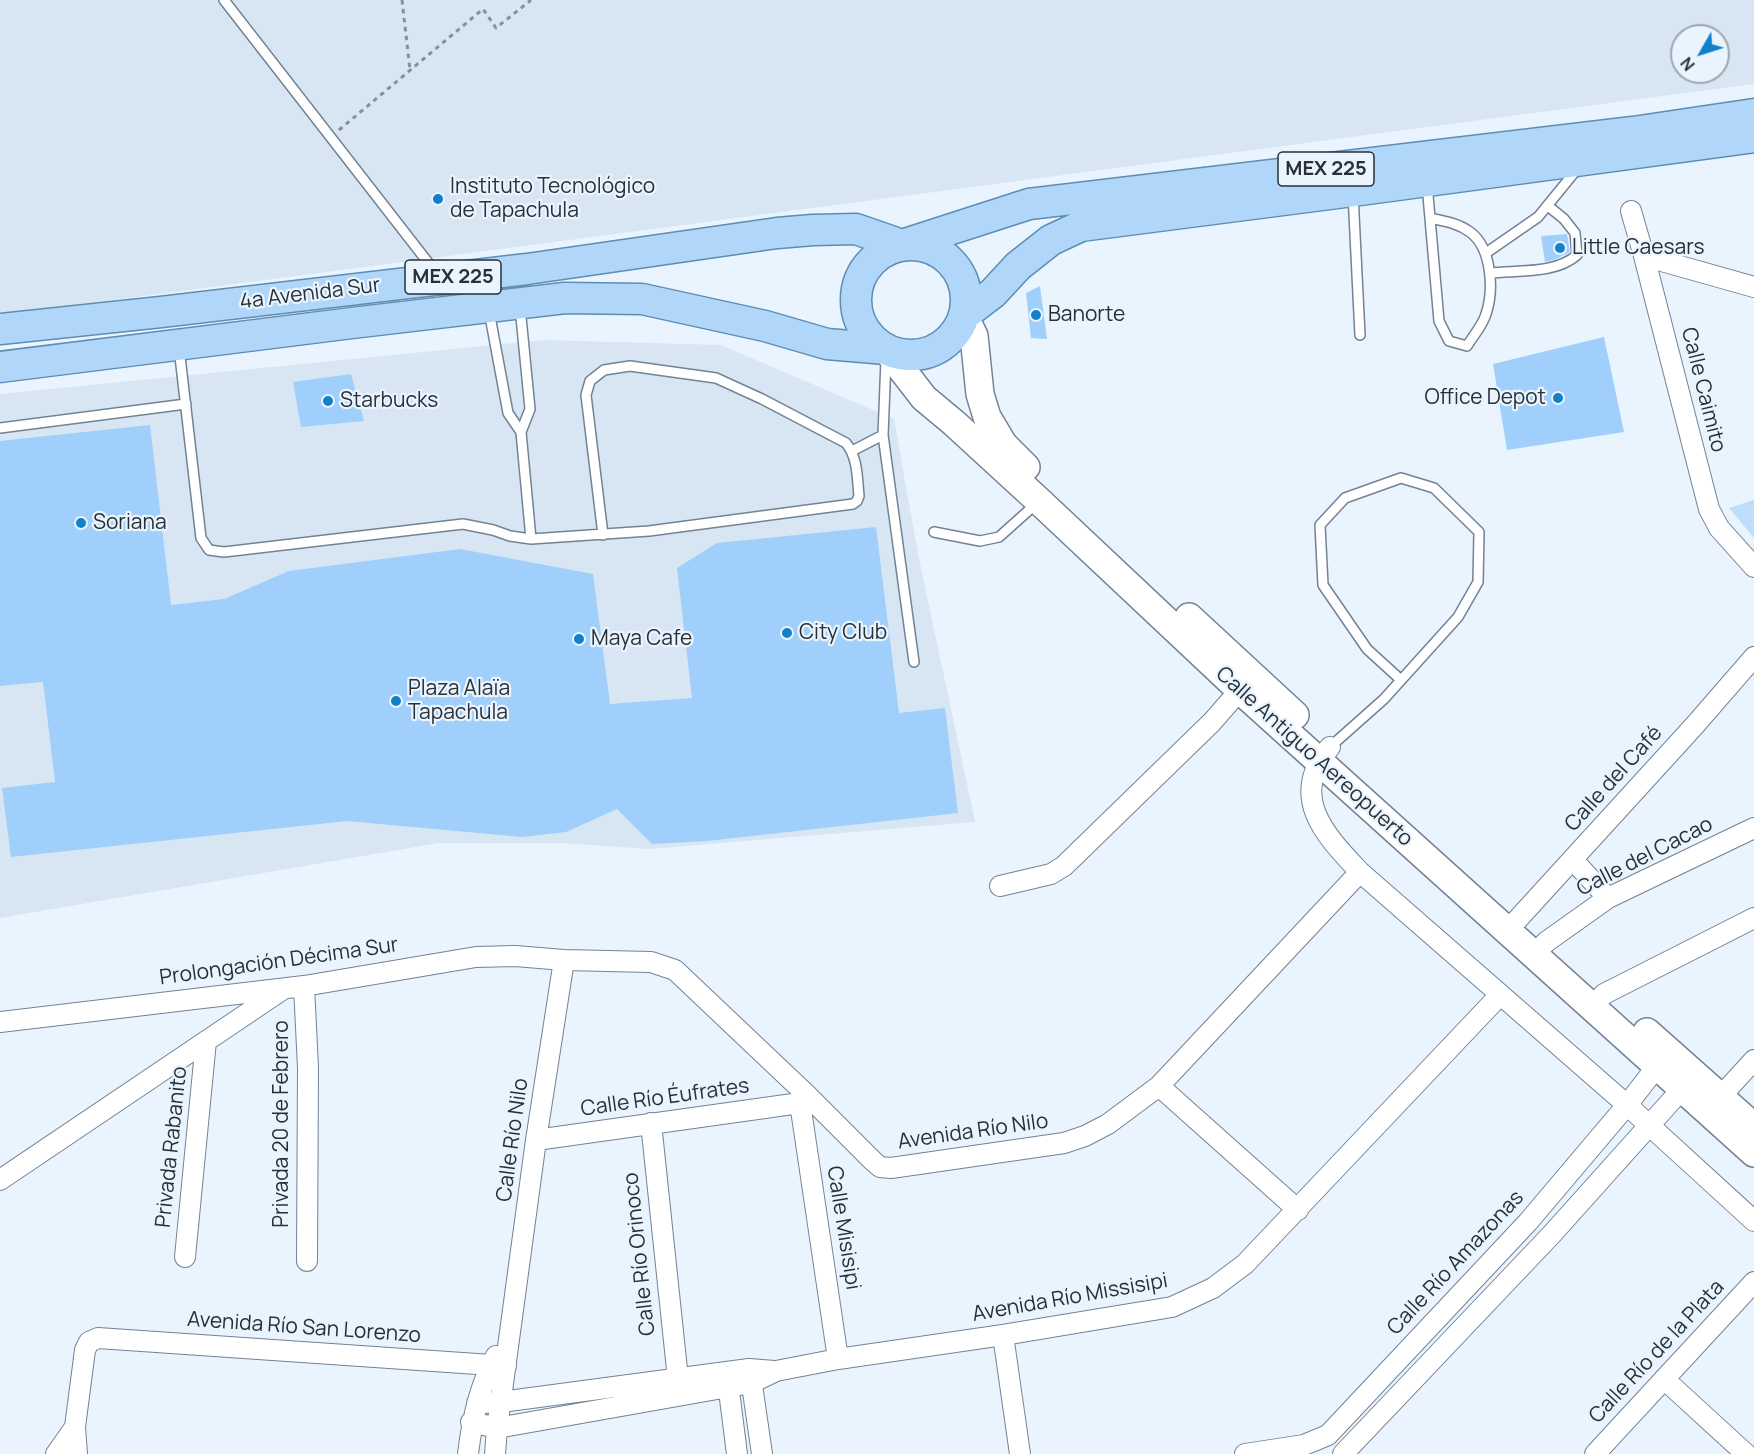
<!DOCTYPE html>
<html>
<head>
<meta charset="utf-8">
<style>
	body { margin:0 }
	#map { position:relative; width:1754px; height:1454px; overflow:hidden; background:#e9f4ff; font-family:Manrope,sans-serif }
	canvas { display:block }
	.north { position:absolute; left:1670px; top:24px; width:60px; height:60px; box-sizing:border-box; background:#e9f4ff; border:2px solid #9ca6af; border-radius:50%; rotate:231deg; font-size:16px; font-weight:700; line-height:24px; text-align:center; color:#283036 }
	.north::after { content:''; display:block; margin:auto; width:21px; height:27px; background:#1380ca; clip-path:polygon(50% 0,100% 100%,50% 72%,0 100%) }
</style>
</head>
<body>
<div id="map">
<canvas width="1754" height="1454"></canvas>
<div class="north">N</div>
</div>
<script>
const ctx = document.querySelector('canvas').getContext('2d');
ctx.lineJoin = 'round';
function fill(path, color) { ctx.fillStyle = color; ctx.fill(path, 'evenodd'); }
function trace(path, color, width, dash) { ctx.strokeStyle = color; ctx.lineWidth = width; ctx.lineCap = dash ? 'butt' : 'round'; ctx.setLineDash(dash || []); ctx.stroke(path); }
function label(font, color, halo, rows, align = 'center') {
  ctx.font = font + ' Manrope,sans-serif'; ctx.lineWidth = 4.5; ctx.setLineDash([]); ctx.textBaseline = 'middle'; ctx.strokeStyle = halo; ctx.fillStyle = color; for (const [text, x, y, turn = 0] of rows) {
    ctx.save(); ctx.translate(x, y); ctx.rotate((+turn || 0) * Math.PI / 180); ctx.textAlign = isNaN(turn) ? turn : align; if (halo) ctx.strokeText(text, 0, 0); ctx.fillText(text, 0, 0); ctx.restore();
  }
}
fill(new Path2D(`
	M0 0H1754V84L0 315ZM1682 36H1718V72H1682Z
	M544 340 721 345 894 419 918 554 975 822 649 849 561 843H439L0 918V394Z`), '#d8e6f3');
fill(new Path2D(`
	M1754 500V538L1729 508Z`), '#beddf9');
fill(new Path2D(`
	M1567 234 1570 252 1556 259 1545 262 1541 236Z
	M1040 286 1047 339 1031 338 1026 293Z
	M1604 337 1624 432 1507 450 1493 364Z
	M351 374 364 421 301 427 293 382Z
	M150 425 171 605 224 599 289 571 460 549 593 574 610 704 692 698 677 568 717 543 876 527 899 713 945 708 958 813 707 841 652 844 617 809 566 832 522 837 347 821 11 857 2 788 55 782 43 682 0 686V441Z`), '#9fcffa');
const service = new Path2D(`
	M224 0 437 274
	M1427 184 1439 321 1449 341 1467 346C1473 336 1483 325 1486 314 1494 290 1492 248 1470 232 1458 223 1444 221 1430 218
	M1353 194 1360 335
	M1486 253 1538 217 1578 168
	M1490 273C1518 270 1556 274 1577 255L1575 233 1564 219 1548 206
	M520 307 530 409 521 432 531 539
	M489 311 508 413 521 432
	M179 348 201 538 209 550 224 552 463 524 493 530 510 536 531 539 649 531 853 504 857 501 859 496C857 477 858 458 846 443L762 399 716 378 630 366 604 370 590 381 586 395 603 535
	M886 360 883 435 914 662
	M0 428 186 404
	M852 451 883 435
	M934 532 980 541 999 537 1037 503
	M1330 747 1384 699 1458 617 1478 582 1479 532 1434 488 1401 478 1345 498 1320 525 1323 585 1367 649 1401 680`);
const minor = new Path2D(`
	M1631 211 1644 256 1709 509 1719 528 1754 567
	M1644 256 1754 287
	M1330 747C1288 797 1325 835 1360 872L1627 1105 1754 1221
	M1573 860 1608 898
	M1000 886 1051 874 1064 866 1212 722 1240 690
	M1507 931 1695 725 1754 657
	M1534 955 1546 942 1608 898 1754 828
	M304 986 308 1068 307 1261
	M1592 1007 1604 994 1754 918
	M0 1022 304 986 476 957 515 956 564 960 651 962 675 970 807 1095 873 1161 880 1167 891 1168 1064 1143 1085 1136 1108 1124 1159 1086 1360 872
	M1159 1086 1298 1210
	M800 1103 838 1359
	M1711 1107 1754 1060
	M651 1123 678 1379
	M536 1140 800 1103
	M0 1180 282 990
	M185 1257 206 1041
	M1003 1335 1020 1454
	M750 1371 762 1454
	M727 1375 737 1454
	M1664 1379 1746 1454
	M477 1403 501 1402 749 1369 774 1371
	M471 1422 497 1428 751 1383 776 1371 838 1359 1003 1335 1172 1307 1213 1288 1245 1264 1500 995
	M56 1454 75 1427
	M77 1454 75 1427 85 1350 89 1342 98 1338 506 1366
	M468 1454C472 1420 479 1386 496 1356
	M495 1454 497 1428 536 1140 564 960
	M1245 1454 1304 1445 1328 1435 1528 1222 1627 1105 1665 1056
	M1343 1454 1552 1234 1690 1080
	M1595 1454 1754 1282`);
const secondary = new Path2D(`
	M964 315 974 336 980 394 987 417 1003 444 1026 467
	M886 349 924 398 954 423 1039 501 1240 690 1754 1153
	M1189 617 1295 715
	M1647 1032 1754 1127`);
const primary = new Path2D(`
	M856 300a55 55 0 1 1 110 0a55 55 0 1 1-110 0Z
	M964 315 993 293 1018 266 1051 240 1081 226 1353 191 1754 137
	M0 329 161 312 527 269 777 233 813 230 856 229 902 245 1029 204 1633 132 1754 114
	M0 367 352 323 565 298 642 299 765 326 827 344 886 349`);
trace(service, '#738393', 12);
trace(minor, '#738393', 22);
trace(secondary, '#738393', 30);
trace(primary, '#5e8cb3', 33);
trace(new Path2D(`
	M402 0 410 70
	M339 130 483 9 496 28 531 0`), '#869098', 3, [4.5, 4.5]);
trace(service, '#fff', 9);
trace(minor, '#fff', 20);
trace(secondary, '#fff', 27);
trace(primary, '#b0d7fa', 30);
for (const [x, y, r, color] of [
	[438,199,6,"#1380ca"],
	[1560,248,6,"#1380ca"],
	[1036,315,6,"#1380ca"],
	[1558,398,6,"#1380ca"],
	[328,401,6,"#1380ca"],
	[81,523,6,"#1380ca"],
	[787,633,6,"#1380ca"],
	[579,639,6,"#1380ca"],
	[396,701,6,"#1380ca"]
]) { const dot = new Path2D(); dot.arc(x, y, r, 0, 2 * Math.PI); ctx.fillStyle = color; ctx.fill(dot); trace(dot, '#e9f4ff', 2); }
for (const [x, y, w] of [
	[1326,169,96],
	[453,277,96]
]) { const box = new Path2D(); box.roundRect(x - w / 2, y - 17, w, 34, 4.5); ctx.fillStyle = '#e9f4ff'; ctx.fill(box); trace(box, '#283036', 1.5); }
label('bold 20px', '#283036', null, [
	["MEX 225",1326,169],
	["MEX 225",453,277]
]);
label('21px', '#283036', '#e9f4ff', [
	["Instituto Tecnológico",450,187],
	["de Tapachula",450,211],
	["Little Caesars",1572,248],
	["Banorte",1048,315],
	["Office Depot",1546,398,"right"],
	["Starbucks",340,401],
	["Soriana",93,523],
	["City Club",799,633],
	["Maya Cafe",591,639],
	["Plaza Alaïa",408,689],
	["Tapachula",408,713]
], 'left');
label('21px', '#283036', '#e9f4ff', [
	["4a Avenida Sur",310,294,-7],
	["Calle Caimito",1703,390,76],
	["Calle Antiguo Aereopuerto",1314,757,42],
	["Calle del Café",1614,779,-48],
	["Calle del Cacao",1645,857,-27],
	["Prolongación Décima Sur",279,962,-8],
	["Calle Río Éufrates",665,1098,-8],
	["Privada 20 de Febrero",282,1124,-90],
	["Avenida Río Nilo",973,1132,-8],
	["Calle Río Nilo",513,1140,-82],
	["Privada Rabanito",172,1147,-84],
	["Calle Misisipi",843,1228,81],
	["Calle Río Orinoco",640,1254,-96],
	["Calle Río Amazonas",1456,1263,-47],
	["Avenida Río Missisipi",1070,1298,-10],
	["Avenida Río San Lorenzo",304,1328,4],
	["Calle Río de la Plata",1657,1352,-47]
]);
</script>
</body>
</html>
